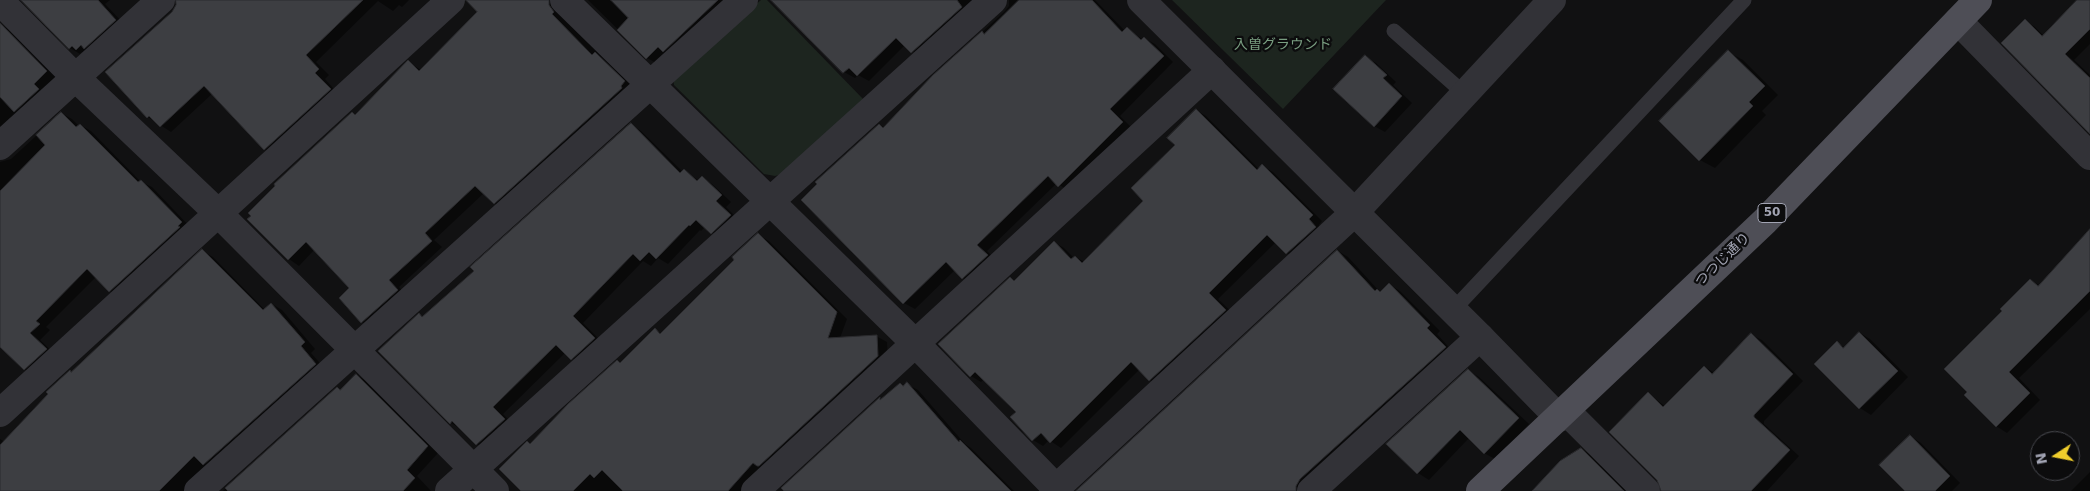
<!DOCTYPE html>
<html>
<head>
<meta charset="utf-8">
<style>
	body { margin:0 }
	#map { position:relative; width:2090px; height:491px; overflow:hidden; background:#111112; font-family:"DejaVu Sans",sans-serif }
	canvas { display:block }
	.north { position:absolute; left:2030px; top:431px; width:50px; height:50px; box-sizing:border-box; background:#0c0c0d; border:1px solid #48494f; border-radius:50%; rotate:259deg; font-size:14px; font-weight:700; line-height:20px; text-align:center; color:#a2a4b3 }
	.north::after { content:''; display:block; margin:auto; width:18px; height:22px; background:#efcd2c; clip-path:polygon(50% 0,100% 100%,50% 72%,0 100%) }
</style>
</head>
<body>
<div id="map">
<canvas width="2090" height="491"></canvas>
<div class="north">N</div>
</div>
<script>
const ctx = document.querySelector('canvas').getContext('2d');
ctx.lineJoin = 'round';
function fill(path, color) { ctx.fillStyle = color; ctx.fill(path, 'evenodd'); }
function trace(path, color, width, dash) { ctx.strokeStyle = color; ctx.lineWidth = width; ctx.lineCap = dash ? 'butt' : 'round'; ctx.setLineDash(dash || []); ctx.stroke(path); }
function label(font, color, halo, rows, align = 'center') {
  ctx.font = font + ' "DejaVu Sans","Noto Sans JP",sans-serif'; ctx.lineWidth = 4.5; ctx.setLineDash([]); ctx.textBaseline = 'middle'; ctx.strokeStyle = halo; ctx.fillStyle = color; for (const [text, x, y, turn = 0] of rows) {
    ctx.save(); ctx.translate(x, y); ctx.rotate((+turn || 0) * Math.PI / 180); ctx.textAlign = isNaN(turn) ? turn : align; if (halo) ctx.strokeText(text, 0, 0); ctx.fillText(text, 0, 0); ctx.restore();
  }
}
fill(new Path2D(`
	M761 0H767L864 100 786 173 775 176 764 174 674 85 673 77Z
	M1172 0H1386L1283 109Z`), '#1d251f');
fill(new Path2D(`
	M24 0H110L105 4 126 26 87 55 82 52 80 54 70 48Z
	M177 0H409L402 7 399 5 393 11 378 1 316 62 329 75 325 79 340 96 276 155 265 149 213 93 171 132 148 117 107 72 172 12 177 6Z
	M468 0H561L635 88 505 209 494 203 484 193 434 240 442 247 399 287 408 297 373 328 362 322 340 298 351 288 315 249 299 266 289 259 249 219 408 62 421 70 478 13Z
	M588 0H736L658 64 647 58Z
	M772 0H987L922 58 905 45 869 81 858 75 855 78 844 72Z
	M1009 0H1095L1125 31 1128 29 1143 40 1144 38 1155 44 1173 62 1120 116 1133 129 1070 192 1057 183 987 251 998 262 974 284 963 278 955 270 915 309 904 303 880 125 885 128 934 76 1004 12 1009 6Z
	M2079 0H2090V44L2074 60 2090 75V132L2025 21 2035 27 2044 36Z
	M0 24 10 30 57 78 0 141Z
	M1728 52 1743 60 1778 95 1762 111 1766 115 1715 168 1700 160Z
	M1365 57 1376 63 1396 82 1393 85 1412 103 1385 132 1374 126Z
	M1196 110 1206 116 1259 169 1262 166 1273 172 1322 221 1319 225 1326 233 1298 259 1287 253 1276 242 1218 299 1236 316 1161 386 1150 380 1140 369 1061 448 1049 440 1043 446 1033 440 1018 412 984 379 981 382 971 376 1015 282 1054 242 1064 248 1074 258 1075 257 1085 262 1145 201Z
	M61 113 72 119 79 126 80 125 91 131 141 182 152 187 192 229 120 297 110 291 96 277 46 327 50 330 40 340 57 356 35 375 24 369 0 345V162L11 159Z
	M631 125 641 131 683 172 684 170 699 181 702 178 712 184 731 202 726 207 741 222 722 239 705 227 701 231 700 230 668 264 658 258 651 266 643 261 583 323 605 345 582 365 565 353 503 414 515 426 488 450 477 444 461 429 451 423 419 315 423 317 476 271Z
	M758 235 769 241 847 319 840 338 876 336 887 342 888 363 744 491H524L530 444 621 364 655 330 662 334 736 260Z
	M2090 241V309L2019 378 2040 400 2007 433 1996 426 2004 311 2031 280 2040 286Z
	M202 251 213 257 265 310 272 304 282 310 315 349 311 353 326 370 194 491H0V439L5 442 72 373Z
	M1338 251 1348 257 1380 292 1390 285 1400 291 1440 331 1437 334 1455 354 1307 491H1087Z
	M1860 333 1870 339 1908 377 1871 415 1860 408 1816 364 1837 343 1844 347Z
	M1752 335 1762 340 1803 381 1764 421V424L1799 456 1767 491H1662L1649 394 1666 407 1704 367 1715 373Z
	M1468 370 1479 377 1529 424 1495 459 1484 453 1469 438 1429 480 1418 473 1388 444Z
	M356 375 367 381 438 453 417 476 431 491H223L337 388 341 391Z
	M900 384 904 387 907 384 918 390 965 444 971 448 1014 491H784L782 489 880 398 883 400Z
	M1910 436 1921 443 1960 483 1952 491H1906Z
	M1581 449 1591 455 1627 491H1539L1543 481 1556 465Z
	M2090 472V491H2071Z`), '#0007');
const building = new Path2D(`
	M21 0H98L116 20 84 49 81 45 76 50 72 46 69 49Z
	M176 0H363L306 55 319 69 315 73 331 89 264 150 204 86 160 127 149 116 147 118 105 72 172 12 176 5Z
	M466 0H549V5L554 12 552 14 592 55 595 52 625 81 621 86 622 88 494 204 475 186 425 233 432 241 389 280 398 290 361 323 339 298 349 288 306 242 288 260 247 219 251 216 248 213 275 186 274 184 352 112 355 115 408 60 419 71 477 12Z
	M611 0H718L663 52 658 47 646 59 617 30 628 18Z
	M771 0H957L962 7 911 53 896 38 857 76 849 68 843 73Z
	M1019 0H1092L1122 32 1127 27 1141 40 1144 37 1164 56 1110 109 1123 122 1058 187 1048 176 977 245 988 255 962 279 946 262 903 304 801 200 817 184 815 182 879 124 883 128 933 75 982 31 984 34Z
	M2077 0H2090V29L2065 54 2090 78V134L2001 43 2025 19 2042 36Z
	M0 23 47 71 34 84 39 89 14 112 0 97Z
	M1728 50 1765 86 1749 102 1753 106 1699 161 1659 121Z
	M1365 55 1387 75 1383 78 1402 96 1374 127 1333 89Z
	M1196 109 1257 170 1262 164 1313 215 1309 219 1316 227 1286 254 1267 235 1209 293 1226 310 1149 381 1131 362 1050 443 1041 433 1032 441 1010 417 1016 412 975 372 970 377 938 344 1010 277 1014 281 1054 241 1071 259 1075 256 1082 263 1143 201 1131 188 1175 145 1167 138Z
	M61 112 76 127 80 124 138 182 141 180 182 222 178 226 180 227 109 292 87 269 36 321 40 324 30 333 47 349 24 370 0 347V191L45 145 36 135Z
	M631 123 680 173 684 169 697 181 702 176 722 195 716 201 731 215 711 234 696 220 690 226 689 225 656 259 649 252 640 261 633 254 573 316 595 338 571 360 556 345 493 407 505 419 476 445 452 421 450 424 378 351 419 313 422 317 474 271 470 267Z
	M2090 229V291L2009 372 2030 393 1996 427 1964 395 1967 392 1944 369 2002 311 2000 309 2030 279 2038 286Z
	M758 233 837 312 828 338 877 335 878 356 759 466H757L753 463 728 491H623L602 470 594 478 590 474 573 491H521L499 469 527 441 530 444 568 404 617 360 620 363 655 328 660 334 734 260 732 257Z
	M202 249 263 310 271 303 305 342 301 346 316 364 203 465 194 456 159 491H0V445L48 394 46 392 70 370 71 372Z
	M1337 250 1375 291 1377 289 1380 292 1389 283 1430 325 1427 328 1446 347 1300 479 1296 486V491H1076Z
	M1859 332 1898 371 1859 409 1814 364 1837 341 1843 348Z
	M1751 333 1793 374 1754 415V417L1790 450 1751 491H1661L1657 480 1609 432 1648 392 1663 407 1704 366 1712 374Z
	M1468 369 1519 418 1484 454 1460 430 1417 474 1386 444Z
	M356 374 428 446 407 470 415 478 403 491H228L225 488 337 387 340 390Z
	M907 382 959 442 960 440 1011 491H784L781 488 880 397V400L900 383 903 386Z
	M1910 435 1950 476 1935 491H1905L1879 465Z
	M1581 448 1624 491H1532L1560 461Z`);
fill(building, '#3d3e42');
trace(building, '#2b2b2e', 1);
trace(new Path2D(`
	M1394 31 1466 95
	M1453 310 1744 0`), '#323237', 15);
trace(new Path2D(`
	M564 0 916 344 1059 491
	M0 1 75 77 218 213 495 491
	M1958 21 2090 156
	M0 146 161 0
	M0 413 451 0
	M198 491 744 0
	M449 491 993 0
	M755 491 1212 70
	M1053 491 1355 212 1552 0
	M1311 491 1480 337`), '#323237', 28);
trace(new Path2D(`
	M1141 0 1480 337 1559 418
	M1566 411 1646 491`), '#323237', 28);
trace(new Path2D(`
	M1480 491 1765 221 1978 0`), '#4e4e56', 28);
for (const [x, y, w] of [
	[1772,213,28]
]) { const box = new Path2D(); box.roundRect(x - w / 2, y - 9.5, w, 19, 4); ctx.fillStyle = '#0c0c0d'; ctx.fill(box); trace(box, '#a2a4b3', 1); }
label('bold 12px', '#a2a4b3', null, [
	["50",1772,213]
]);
label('14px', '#799e81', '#0c0c0d', [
	["入曽グラウンド",1283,45]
]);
label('14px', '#a2a4b3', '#0c0c0d', [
	["つつじ通り",1723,260,-44]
]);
</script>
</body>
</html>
